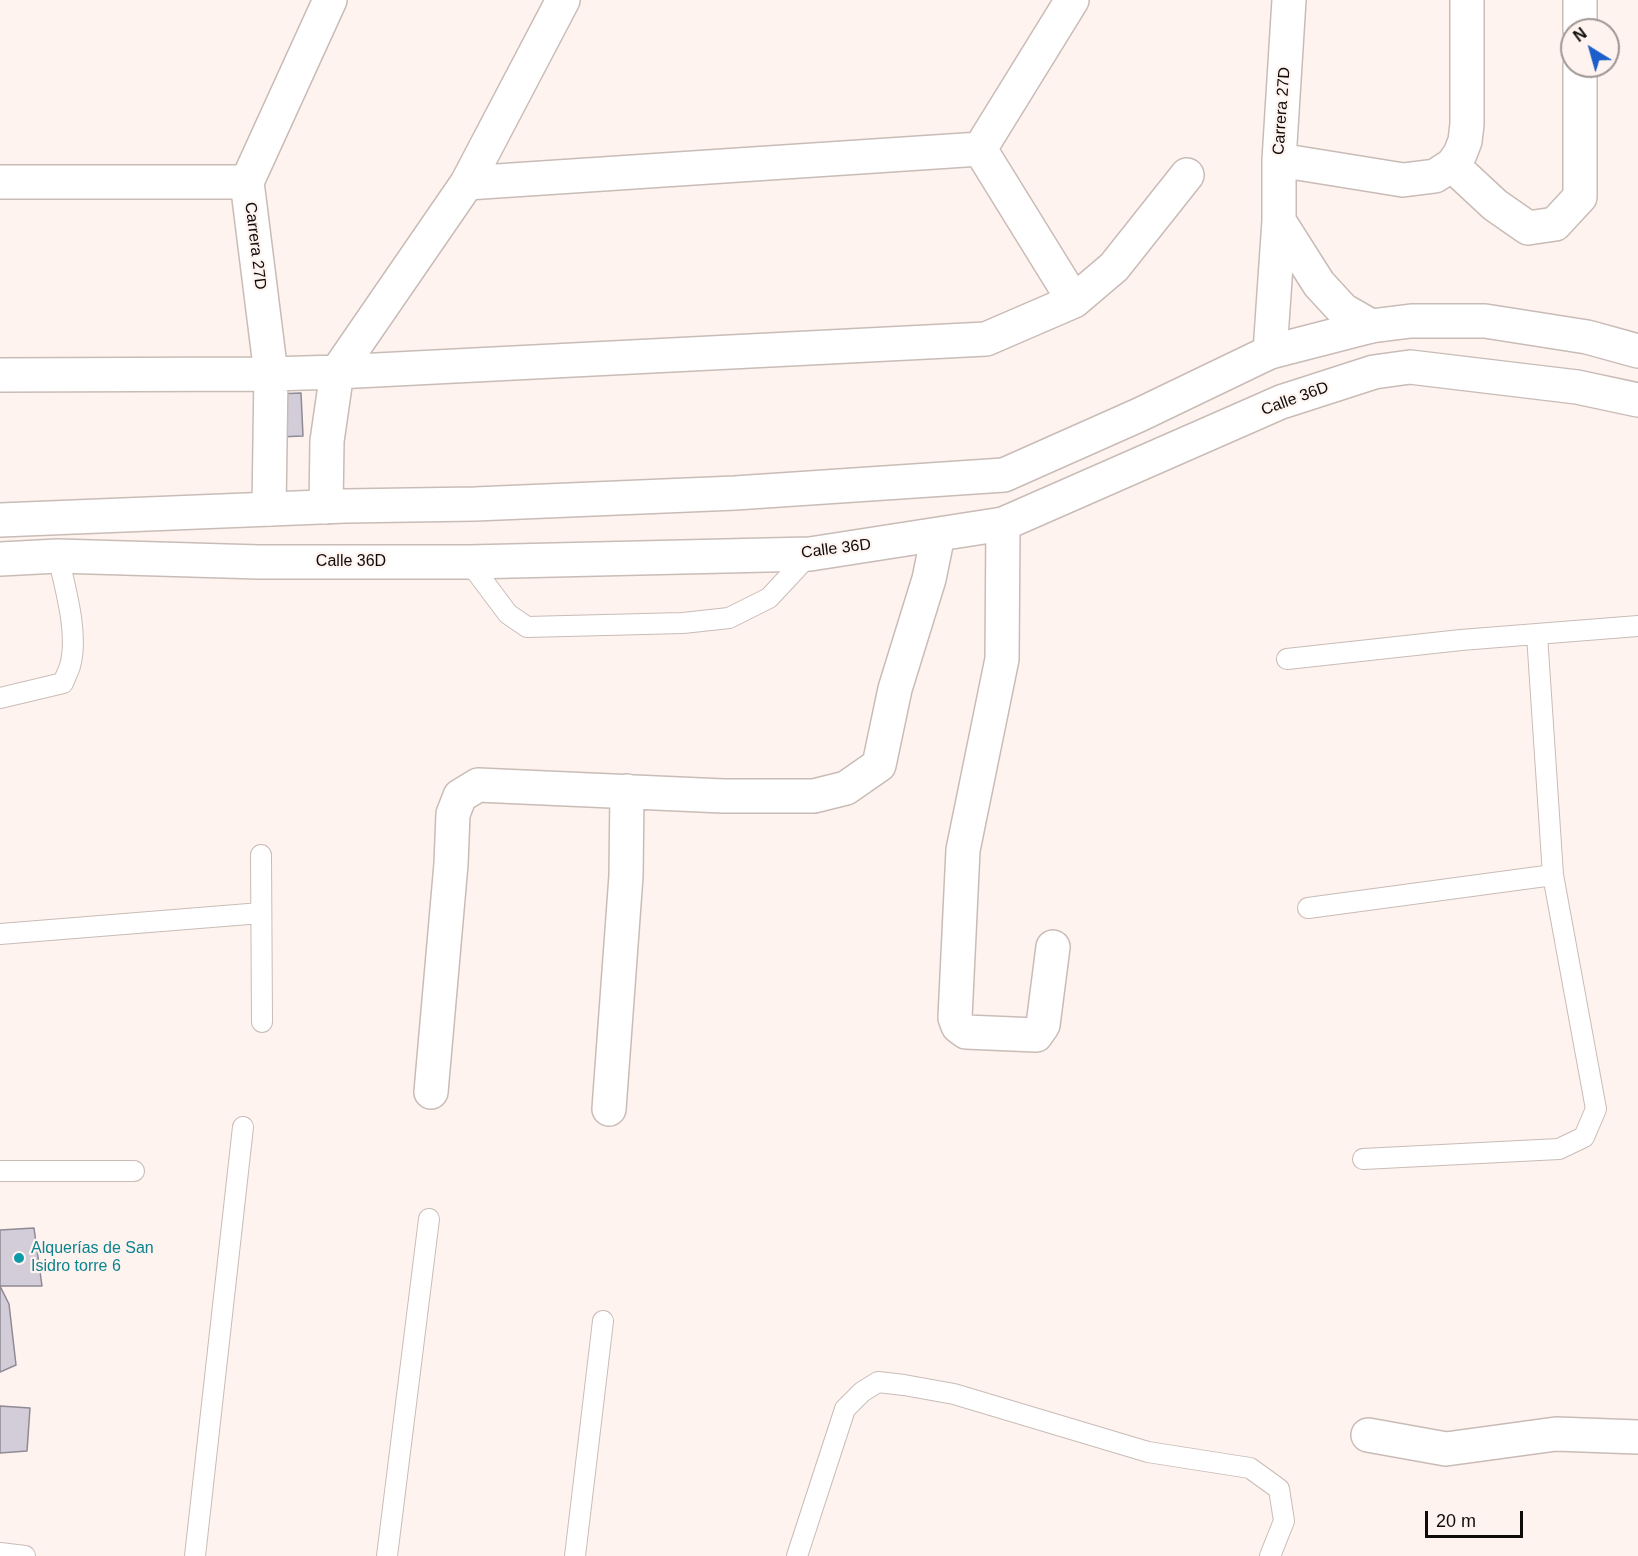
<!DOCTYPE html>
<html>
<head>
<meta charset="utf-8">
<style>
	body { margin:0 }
	#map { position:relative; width:1638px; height:1556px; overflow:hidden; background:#fef3ef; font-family:Arial,sans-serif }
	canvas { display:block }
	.north { position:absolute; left:1560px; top:18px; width:60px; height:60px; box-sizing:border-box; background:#fef3ef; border:2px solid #9e9693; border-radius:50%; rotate:323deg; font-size:16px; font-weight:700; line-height:24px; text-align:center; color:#0f0b09 }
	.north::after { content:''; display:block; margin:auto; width:21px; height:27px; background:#1c5eca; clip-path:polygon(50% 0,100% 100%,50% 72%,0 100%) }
	.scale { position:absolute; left:1425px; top:1511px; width:98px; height:27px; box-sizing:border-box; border:3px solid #0f0b09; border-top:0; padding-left:8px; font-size:18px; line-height:21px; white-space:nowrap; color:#0f0b09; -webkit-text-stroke:4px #fef3ef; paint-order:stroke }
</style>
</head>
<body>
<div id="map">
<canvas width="1638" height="1556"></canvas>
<div class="north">N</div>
<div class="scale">20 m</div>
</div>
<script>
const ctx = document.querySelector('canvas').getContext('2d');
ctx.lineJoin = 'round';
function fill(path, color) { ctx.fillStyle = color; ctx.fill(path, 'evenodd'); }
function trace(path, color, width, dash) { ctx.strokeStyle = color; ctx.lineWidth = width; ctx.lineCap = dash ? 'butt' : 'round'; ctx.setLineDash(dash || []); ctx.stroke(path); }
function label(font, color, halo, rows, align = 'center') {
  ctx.font = font + ' Arial,sans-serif'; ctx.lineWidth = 4.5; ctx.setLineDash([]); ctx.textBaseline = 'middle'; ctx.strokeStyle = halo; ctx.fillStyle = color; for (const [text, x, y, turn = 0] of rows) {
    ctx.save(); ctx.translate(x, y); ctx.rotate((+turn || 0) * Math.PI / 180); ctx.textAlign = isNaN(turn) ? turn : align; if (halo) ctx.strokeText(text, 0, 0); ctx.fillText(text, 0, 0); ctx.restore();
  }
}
const building = new Path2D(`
	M301 393 303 436 278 437 276 394Z
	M34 1228 42 1286H0V1230Z
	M0 1286 9 1304 16 1365 0 1372Z
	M0 1406 30 1408 27 1451 0 1453Z`);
fill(building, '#d2cdd8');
trace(building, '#8f8a94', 1.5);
const lane = new Path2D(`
	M469 562 508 614 527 627 683 623 729 618 769 598 810 554
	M1287 659 1461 640 1638 626
	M0 698 63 683C65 678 68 672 70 666 79 634 65 588 58 556
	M261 855 262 1022
	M1308 908 1553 875
	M0 934 261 913
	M1363 1159 1559 1149 1584 1137 1596 1109 1553 875 1537 635
	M0 1171H134
	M0 1553 25 1556
	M195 1556 243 1127
	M387 1556 429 1219
	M575 1556 603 1321
	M797 1556 845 1409 862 1392 878 1382 904 1385 954 1394 1148 1452 1250 1468 1279 1489 1284 1521 1270 1556`);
const street = new Path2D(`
	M1580 0V30
	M980 149 1072 0
	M1279 160 1403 180 1435 176 1452 165 1460 154 1465 141 1467 124V0
	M1452 165 1495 205 1528 228 1555 224 1580 197V66
	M0 182H247
	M467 183 980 149 1074 301
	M1279 221 1319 284 1343 310 1371 326
	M1270 352 1279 221V160L1289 0
	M0 375 271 374 337 372 986 339 1074 301 1114 267 1187 175
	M326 507 327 441 337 372 467 183 563 0
	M269 509 271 374 247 182 330 0
	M1003 524 1002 659 963 850 955 1018 958 1026 966 1032 1036 1035 1043 1025 1053 947
	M431 1092 451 864 453 814 460 796 478 785 723 796H814L846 788 879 765 895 689 929 579 938 535
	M609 1109 626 876 627 791
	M1368 1435 1446 1449 1556 1434 1638 1437`);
const secondary = new Path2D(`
	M0 520 345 506 475 504 735 493 1004 475 1139 415 1270 352 1371 326 1411 321H1485L1587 337 1638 351
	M0 559 58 556 259 562H469L810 554 1003 524 1281 402 1374 372 1410 367 1577 387 1638 400`);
trace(lane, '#c9bcb7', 22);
trace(street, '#c9bcb7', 36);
trace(secondary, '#c9bcb7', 36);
trace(lane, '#fff', 20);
trace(street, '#fff', 33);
trace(secondary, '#fff', 33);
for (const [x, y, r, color] of [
	[19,1258,6,"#0f9aa8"]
]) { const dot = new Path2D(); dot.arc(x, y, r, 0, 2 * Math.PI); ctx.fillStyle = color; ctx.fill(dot); trace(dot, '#fef3ef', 2); }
label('16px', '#0f0b09', '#fef3ef', [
	["Carrera 27D",1282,111,-86],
	["Carrera 27D",255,246,83],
	["Calle 36D",1295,399,-20],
	["Calle 36D",836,549,-7],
	["Calle 36D",351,562]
]);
label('16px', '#0d838f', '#fef3ef', [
	["Alquerías de San",31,1249],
	["Isidro torre 6",31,1267]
], 'left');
</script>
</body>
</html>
